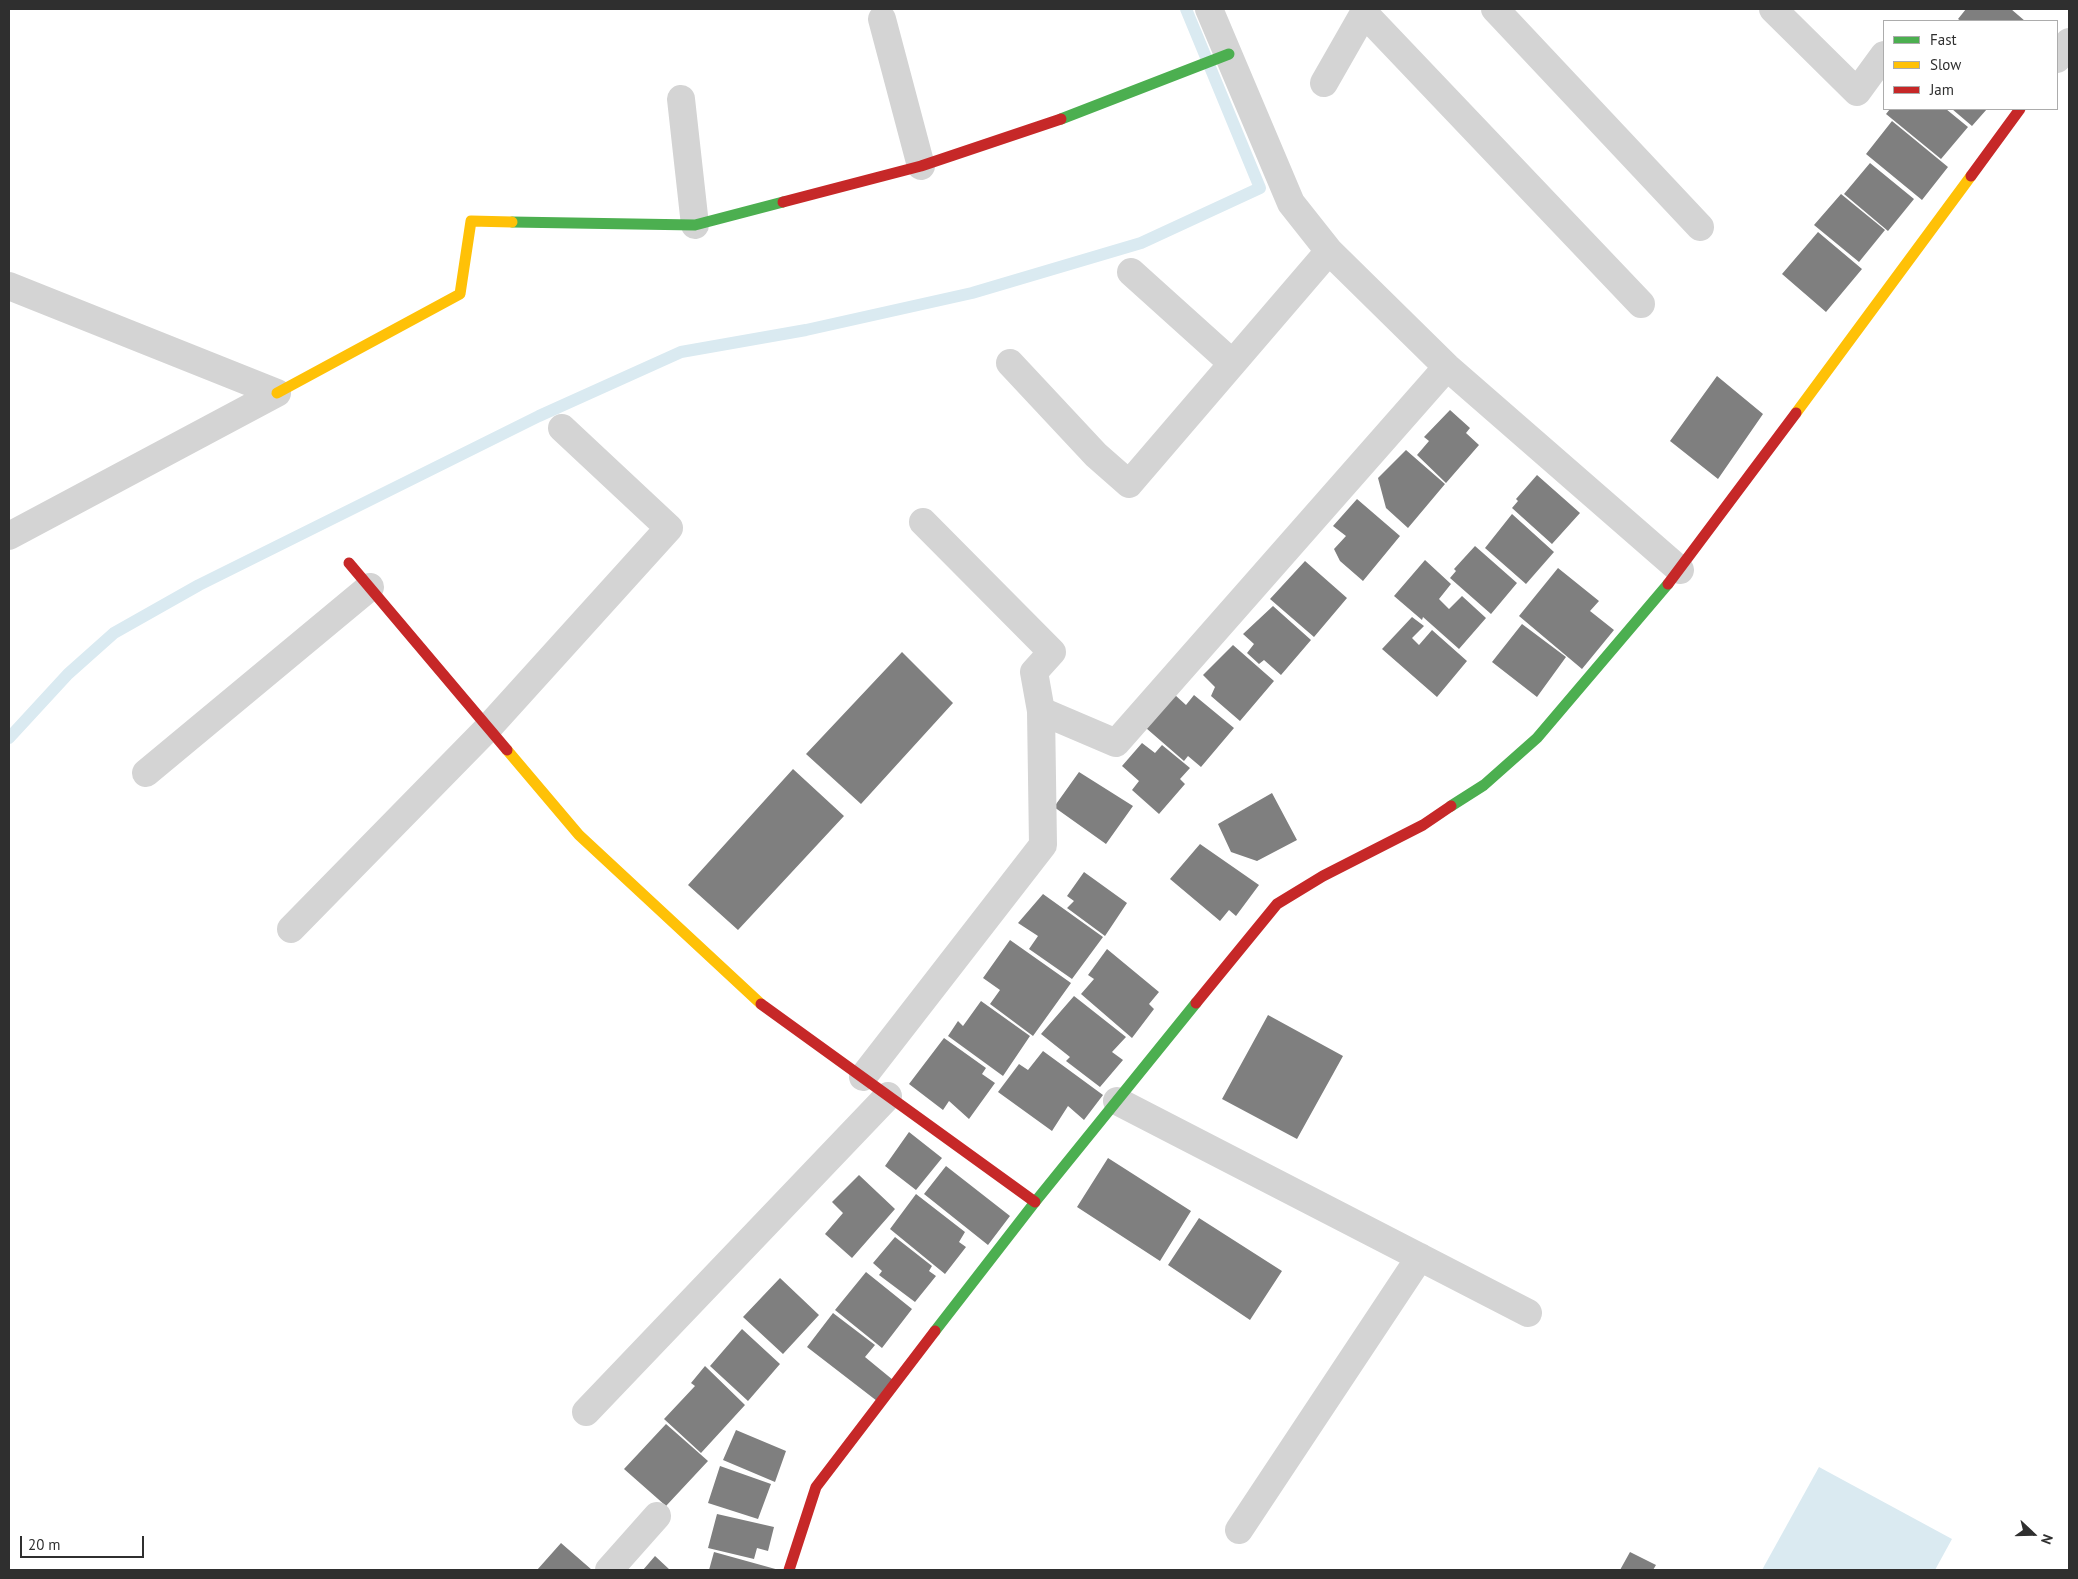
<!DOCTYPE html>
<html>
<head>
<meta charset="utf-8">
<style>
	body { margin:0 }
	#map { position:relative; width:2078px; height:1579px; overflow:hidden; background:#fff; font-family:"PT Sans",sans-serif }
	canvas { display:block }
	.frame { position:absolute; inset:0; border:10px solid #2f2f2f; pointer-events:none }
	.legend { position:absolute; left:1883px; top:20px; width:175px; height:90px; box-sizing:border-box; background:#fff; border:1px solid #acacac; margin:0; padding:6px 9px; list-style:none; font-size:15px; color:#2f2f2f }
	.legend li { display:flex; align-items:center; gap:10px; height:25px }
	.legend b { width:25px; border:1px solid #acacac }
	.north { position:absolute; left:2008px; top:1509px; width:50px; height:50px; -webkit-text-stroke:4px #fff; paint-order:stroke; rotate:111deg; font-size:14px; font-weight:700; line-height:20px; text-align:center; color:#2f2f2f }
	.north::after { content:''; display:block; margin:auto; width:18px; height:22px; background:#2f2f2f; clip-path:polygon(50% 0,100% 100%,50% 72%,0 100%) }
	.scale { position:absolute; left:20px; top:1536px; width:124px; height:22px; box-sizing:border-box; border:2px solid #2f2f2f; border-top:0; padding-left:6px; font-size:15px; line-height:18px; white-space:nowrap; color:#2f2f2f; -webkit-text-stroke:4px #fff; paint-order:stroke }
</style>
</head>
<body>
<div id="map">
<canvas width="2078" height="1579"></canvas>
<div class="frame"></div>
<ul class="legend">
<li><b style="height:6px;background:#4caf50"></b>Fast</li>
<li><b style="height:6px;background:#ffc107"></b>Slow</li>
<li><b style="height:6px;background:#c62828"></b>Jam</li>
</ul>
<div class="north">N</div>
<div class="scale">20 m</div>
</div>
<script>
const ctx = document.querySelector('canvas').getContext('2d');
ctx.lineJoin = 'round';
function fill(path, color) { ctx.fillStyle = color; ctx.fill(path, 'evenodd'); }
function trace(path, color, width, dash) { ctx.strokeStyle = color; ctx.lineWidth = width; ctx.lineCap = dash ? 'butt' : 'round'; ctx.setLineDash(dash || []); ctx.stroke(path); }
fill(new Path2D(`
	M1819 1467 1952 1539 1935 1570H1762Z`), '#daeaf1');
trace(new Path2D(`
	M9 738 68 674 114 633 199 585 539 416 681 352 806 330 972 293 1141 243 1260 188 1186 9`), '#daeaf1', 12);
fill(new Path2D(`
	M1966 9H2011L2025 21H1961L1958 19Z
	M1890 109H1946L1968 127 1941 159 1886 114Z
	M1952 109H1987L1972 126Z
	M1892 121 1948 167 1922 200 1866 154Z
	M1870 163 1914 199 1888 231 1844 194Z
	M1841 194 1885 230 1859 262 1814 225Z
	M1818 232 1862 269 1826 312 1782 274Z
	M1717 376 1763 414 1718 479 1670 441Z
	M1450 410 1470 428 1466 433 1479 445 1446 483 1417 455 1429 441 1424 437Z
	M1406 450 1445 484 1408 528 1386 508 1378 478Z
	M1537 475 1580 513 1552 544 1512 508 1518 501 1516 499Z
	M1357 499 1400 536 1363 581 1340 561 1334 549 1346 536 1333 526Z
	M1512 514 1554 552 1526 584 1485 548Z
	M1475 546 1517 583 1491 614 1450 578 1456 571 1454 569Z
	M1425 560 1451 584 1439 599 1449 609 1462 596 1486 618 1459 649 1423 617 1422 620 1394 596Z
	M1305 561 1347 598 1314 637 1270 599Z
	M1558 568 1599 601 1590 611 1614 630 1582 669 1519 616Z
	M1273 606 1311 640 1281 675 1264 660 1259 664 1247 653 1254 644 1243 634Z
	M1412 617 1424 626 1412 638 1419 645 1432 630 1467 661 1437 697 1382 649Z
	M1522 624 1566 657 1537 697 1492 662Z
	M1233 645 1274 681 1240 721 1211 696 1215 687 1203 675Z
	M902 652 953 703 861 804 806 754Z
	M1175 695 1186 705 1194 695 1234 728 1201 767 1188 756 1184 761 1146 728Z
	M1142 743 1155 753 1162 745 1190 768 1180 779 1185 784 1159 814 1132 790 1139 781 1122 766Z
	M793 769 844 816 738 930 688 885Z
	M1079 772 1133 806 1106 844 1054 807Z
	M1272 793 1297 840 1257 861 1231 852 1218 824Z
	M1200 844 1259 885 1236 916 1229 910 1220 921 1170 879Z
	M1084 872 1127 903 1105 936 1067 908 1074 901 1067 896Z
	M1043 894 1103 937 1072 979 1029 949 1038 936 1018 923Z
	M1010 940 1071 983 1033 1036 990 1004 1000 990 983 978Z
	M1107 949 1159 992 1149 1004 1154 1009 1132 1038 1081 994 1094 979 1088 975Z
	M1074 996 1126 1037 1112 1052 1123 1060 1100 1087 1066 1061 1070 1057 1041 1034Z
	M981 1001 1030 1036 1003 1076 948 1036 958 1021 963 1026Z
	M1268 1015 1343 1056 1297 1139 1222 1099Z
	M944 1038 986 1068 982 1074 995 1083 969 1119 949 1101 943 1110 909 1084Z
	M1043 1051 1103 1095 1084 1120 1068 1106 1052 1131 998 1092 1019 1064 1028 1070Z
	M909 1132 942 1158 916 1190 885 1166Z
	M1108 1158 1191 1211 1160 1261 1077 1207Z
	M946 1166 1010 1216 988 1245 924 1194Z
	M859 1175 895 1209 852 1258 825 1234 843 1213 832 1202Z
	M916 1194 965 1232 959 1242 966 1247 945 1274 890 1229Z
	M1199 1218 1282 1271 1250 1320 1168 1265Z
	M895 1237 932 1266 929 1271 936 1276 915 1302 879 1275 882 1271 873 1263Z
	M866 1272 912 1309 882 1348 835 1310Z
	M780 1278 819 1315 783 1354 743 1317Z
	M833 1313 875 1345 865 1357 893 1380 877 1401 807 1347Z
	M742 1329 780 1364 748 1401 710 1366Z
	M705 1366 745 1405 701 1453 664 1419 695 1386 691 1383Z
	M666 1424 708 1461 666 1506 624 1469Z
	M736 1430 786 1451 775 1482 723 1460Z
	M720 1466 771 1484 758 1519 708 1503Z
	M717 1514 774 1527 768 1551 757 1548 754 1559 708 1548Z
	M561 1543 592 1570H537Z
	M714 1552 779 1570H709Z
	M1630 1552 1656 1565 1653 1570H1620Z
	M655 1556 670 1570H643Z`), '#7f7f7f');
trace(new Path2D(`
	M1209 9 1291 203 1329 251 1447 367 1680 570
	M1495 9 1700 227
	M1773 9 1857 92 1884 55
	M882 19 921 166
	M2057 59 2069 42
	M1324 83 1364 13 1641 304
	M681 99 695 225
	M1131 272 1232 363
	M9 286 277 393 9 536
	M1010 363 1096 455 1129 484 1329 251
	M923 522 1052 652 1034 672 1041 711 1116 743 1447 367
	M146 773 370 587
	M291 929 488 728 669 528 562 428
	M863 1077 1043 845 1041 711
	M1117 1101 1528 1313
	M586 1412 888 1096
	M1239 1530 1420 1257
	M609 1570 657 1516`), '#d4d4d4', 28);
trace(new Path2D(`
	M1061 119 1229 54
	M512 222 695 225 783 202
	M1451 806 1484 785 1537 738 1668 584
	M935 1331 1035 1202 1196 1003`), '#4caf50', 11);
trace(new Path2D(`
	M277 393 460 294 471 221 512 222
	M1796 413 1971 176
	M507 750 579 835 761 1004`), '#ffc107', 11);
trace(new Path2D(`
	M1971 176 2020 109
	M783 202 921 166 1061 119
	M349 563 507 750
	M1668 584 1796 413
	M1196 1003 1277 904 1323 876 1423 825 1451 806
	M761 1004 1035 1202
	M789 1570 816 1487 935 1331`), '#c62828', 11);
</script>
</body>
</html>
